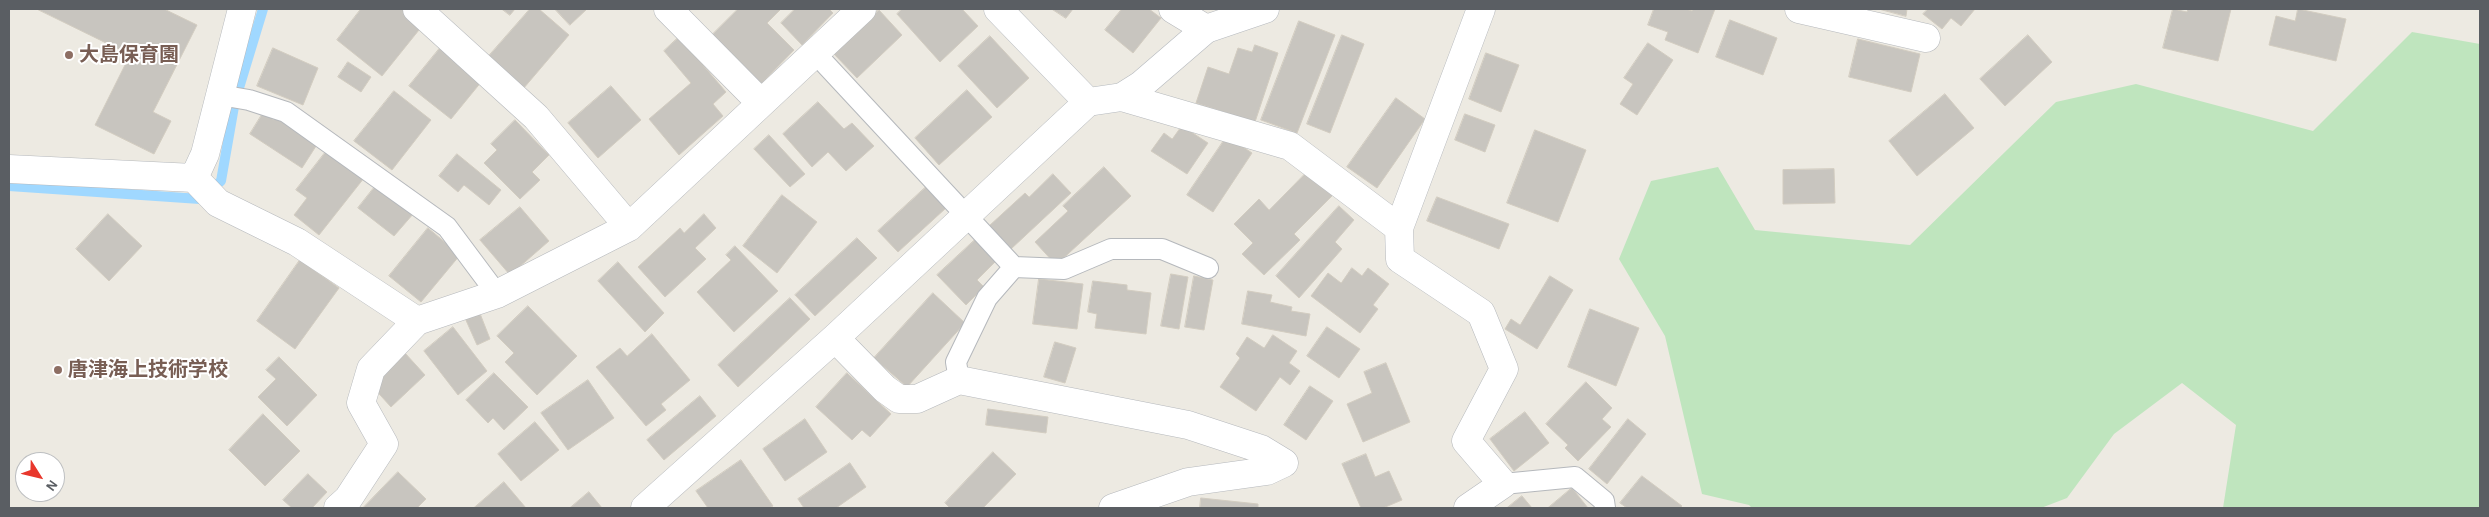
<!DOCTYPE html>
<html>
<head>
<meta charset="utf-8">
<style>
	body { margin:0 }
	#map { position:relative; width:2489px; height:517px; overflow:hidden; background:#edeae2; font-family:"Alegreya Sans",sans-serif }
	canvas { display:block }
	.frame { position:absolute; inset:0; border:10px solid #5a5e63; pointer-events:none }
	.north { position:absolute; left:15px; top:452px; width:50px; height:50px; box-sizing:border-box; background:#fff; border:1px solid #bdbfc1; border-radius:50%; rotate:126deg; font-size:14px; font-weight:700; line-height:20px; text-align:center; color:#5a5e63 }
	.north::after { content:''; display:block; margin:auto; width:18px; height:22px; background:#e8372c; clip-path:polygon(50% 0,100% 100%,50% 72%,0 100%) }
</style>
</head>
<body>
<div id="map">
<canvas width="2489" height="517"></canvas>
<div class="frame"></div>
<div class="north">N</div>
</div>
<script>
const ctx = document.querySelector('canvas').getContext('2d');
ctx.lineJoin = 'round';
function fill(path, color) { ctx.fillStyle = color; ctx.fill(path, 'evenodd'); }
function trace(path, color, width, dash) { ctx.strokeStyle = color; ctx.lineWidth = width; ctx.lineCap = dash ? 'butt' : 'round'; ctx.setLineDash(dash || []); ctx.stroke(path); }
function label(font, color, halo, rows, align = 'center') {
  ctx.font = font + ' "Alegreya Sans","Noto Sans JP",sans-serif'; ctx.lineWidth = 4; ctx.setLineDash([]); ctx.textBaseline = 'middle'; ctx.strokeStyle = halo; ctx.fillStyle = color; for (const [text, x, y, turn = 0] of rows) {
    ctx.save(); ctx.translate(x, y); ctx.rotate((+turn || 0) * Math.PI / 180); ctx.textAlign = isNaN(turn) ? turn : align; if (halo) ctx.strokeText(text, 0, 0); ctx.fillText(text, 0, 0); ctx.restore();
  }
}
fill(new Path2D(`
	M2412 32 2480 44V508H2223L2236 425 2182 383 2114 434 2067 498 2041 508H1752L1749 505 1702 494 1665 336 1619 259 1651 181 1718 167 1755 230 1910 245 2056 102 2136 84 2313 131Z`), '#bfe5be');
trace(new Path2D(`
	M9 186 200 199 221 181 235 101 263 9`), '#a0d8ff', 10);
const building = new Path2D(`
	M37 9H164L197 25 153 112 171 121 154 154 95 125 130 55Z
	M361 9H404L423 25 382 76 337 40Z
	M502 9H515L510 15Z
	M530 9H539L569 35 523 89 488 57Z
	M555 9H587L570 25Z
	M738 9H781L767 23 794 50 760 85 711 36Z
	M795 9H829L833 13 802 45 781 23Z
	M902 9H962L978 26 940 62 897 14Z
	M1052 9H1073L1066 18Z
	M1122 9H1149L1161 18 1133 53 1105 30Z
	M1654 9H1686L1692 11 1693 9H1715L1698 53 1665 40 1668 32 1648 25Z
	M1879 9H1907L1906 16Z
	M1928 9H1975L1961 26 1951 18 1942 29 1923 14Z
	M2173 9 2187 12 2188 9H2231L2218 61 2163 48Z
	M2298 9 2346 19 2336 61 2269 45 2276 16 2295 21Z
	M879 10 902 35 857 78 833 53Z
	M1730 20 1777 38 1763 75 1716 57Z
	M1299 21 1335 35 1297 133 1261 120Z
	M1342 35 1364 44 1330 133 1307 124Z
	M2028 35 2052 62 2005 106 1980 79Z
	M990 36 1029 78 997 108 958 66Z
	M679 37 726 92 713 104 723 116 679 155 649 119 691 83 664 51Z
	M1858 39 1920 54 1911 92 1849 77Z
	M1648 43 1673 60 1637 115 1620 104 1633 84 1624 78Z
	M1255 45 1278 53 1255 122 1196 103 1208 67 1229 74 1238 48 1252 52Z
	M273 48 318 68 303 105 257 86Z
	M440 48 482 81 451 119 409 86Z
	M1486 53 1519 65 1501 112 1469 99Z
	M348 62 371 77 361 92 338 77Z
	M611 86 641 120 598 158 568 123Z
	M967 90 992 117 939 165 915 138Z
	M394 91 431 120 392 170 354 141Z
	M1945 94 1974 128 1917 176 1889 141Z
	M1396 98 1425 119 1377 188 1347 167Z
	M818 102 844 129 852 123 874 146 846 171 828 152 812 167 783 134Z
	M263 113 274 120 277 116 318 143 302 168 250 134Z
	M1465 114 1495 125 1485 152 1455 140Z
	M515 120 549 155 532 172 540 180 520 199 484 163 497 150 491 144Z
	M1182 126 1208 143 1187 174 1151 151 1164 133 1172 139Z
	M1535 130 1586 150 1558 222 1507 203Z
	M769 135 805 174 790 187 754 149Z
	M1227 136 1252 153 1213 212 1187 195Z
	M328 149 364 178 319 235 294 215 307 198 296 190Z
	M457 154 501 190 489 205 464 185 458 192 439 176Z
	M1104 167 1131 196 1056 265 1035 242 1068 211 1063 206Z
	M1834 169 1835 203 1783 204V170Z
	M1308 171 1333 195 1294 234 1300 240 1264 275 1242 254 1253 243 1234 224 1259 199 1269 210Z
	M1053 174 1071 193 1011 249 989 226 1025 193 1029 197Z
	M377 184 414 213 394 236 358 208Z
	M926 187 946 208 898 252 878 231Z
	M782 195 817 222 777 273 743 246Z
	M1437 197 1509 224 1499 249 1427 221Z
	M1339 206 1354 220 1335 242 1342 249 1299 298 1276 276Z
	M520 207 549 241 510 275 480 240Z
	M108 214 142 246 109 281 76 249Z
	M704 214 716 228 695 248 706 259 665 297 638 267 680 228 684 233Z
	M428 228 460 255 421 302 389 276Z
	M857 238 877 258 815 316 795 295Z
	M977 238 998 259 977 280 984 287 966 305 937 275Z
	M735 246 778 291 734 332 697 292 731 260 726 255Z
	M300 260 339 288 295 349 257 321Z
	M618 262 664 313 645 332 598 281Z
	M1352 268 1362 276 1368 268 1389 284 1373 305 1378 309 1360 333 1311 296 1328 273 1341 283Z
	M1171 274 1188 277 1179 329 1161 326Z
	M1194 276 1213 280 1204 330 1185 327Z
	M1550 276 1573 290 1537 349 1505 329 1511 319 1520 325Z
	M1039 279 1083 284 1077 329 1033 324Z
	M1093 281 1127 285V290L1151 293 1146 334 1095 328 1097 314 1088 312Z
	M1248 291 1272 295 1270 302 1292 307 1291 311 1310 314 1306 336 1242 324Z
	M933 293 965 323 907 387 874 358Z
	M790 298 810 319 738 387 718 365Z
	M528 306 577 356 537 395 505 362 514 353 497 336Z
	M1590 309 1639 328 1616 386 1568 367Z
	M479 311 490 339 477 345 465 318Z
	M453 327 487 371 458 395 424 351Z
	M1327 327 1360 349 1339 378 1307 356Z
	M652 334 690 380 661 404 666 410 646 426 596 367 620 348 627 356Z
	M1273 335 1297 351 1289 363 1300 371 1290 385 1280 377 1256 411 1220 387 1240 358 1236 354 1247 337 1264 348Z
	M1055 342 1076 348 1065 383 1044 377Z
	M405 353 425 375 391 407 371 385Z
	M279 357 317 395 287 426 258 397 276 379 266 370Z
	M1386 363 1410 422 1363 442 1347 404 1372 393 1364 372Z
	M494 373 528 407 504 430 493 418 488 423 466 400Z
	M847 373 891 414 870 437 862 430 852 440 816 407Z
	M588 380 614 418 568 450 541 413Z
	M1586 382 1612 408 1602 419 1611 427 1578 461 1565 448 1568 445 1546 424Z
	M1310 386 1333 401 1306 440 1284 425Z
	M700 396 716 416 664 460 647 440Z
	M988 409 1048 417 1046 433 986 425Z
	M1525 412 1549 443 1514 471 1490 439Z
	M263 414 300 451 265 486 229 450Z
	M805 419 827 452 785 481 763 449Z
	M1628 419 1646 434 1607 484 1589 469Z
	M535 422 559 450 521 481 498 454Z
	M993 452 1016 474 983 508H950L945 503Z
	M1366 454 1375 477 1389 471 1402 500 1383 508H1361L1342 464Z
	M741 460 773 506 769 508H708L696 491Z
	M850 463 866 487 836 508H804L798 499Z
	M398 472 426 499 417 508H363Z
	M308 474 327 492 312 508H292L283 500Z
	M1642 476 1682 506 1680 508H1627L1620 503Z
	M504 482 526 508H474Z
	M1572 488 1588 508H1548Z
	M589 492 602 508H570Z
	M1522 496 1532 508H1507Z
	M1201 498 1258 504V508H1200Z`);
fill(building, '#c8c5bf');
trace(building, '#d2ccc0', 1);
const lane = new Path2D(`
	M815 53 1014 267
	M220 95 249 100 286 112 447 227 497 294
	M959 380 956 362 987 298 1014 267 1064 269 1111 249H1162L1208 268
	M1503 484 1575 477 1604 501 1605 508`);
const street = new Path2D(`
	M417 9 536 117 629 227
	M668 9 761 103
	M1173 9 1206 29
	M1799 9 1926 38
	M1122 97 1290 146 1399 228
	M9 169 194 178 205 154 242 9
	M194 178 218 203 297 242 417 321
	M835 338 885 389 899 399H917L959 380 1188 425 1261 449 1284 463 1267 471 1188 482 1113 508
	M338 508 348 499 384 444 361 403 371 369 417 321 497 294 629 227 862 9
	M645 508 835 338 1088 102
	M1468 508 1503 484 1466 441 1504 369 1481 313 1400 259 1399 228 1481 9`);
const secondary = new Path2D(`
	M998 9 1088 102 1122 97 1141 85 1206 29 1265 9`);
trace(lane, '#b5b8bc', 22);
trace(street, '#b5b8bc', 29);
trace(secondary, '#b5b9be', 29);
trace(lane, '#fff', 20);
trace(street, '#fff', 28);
trace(secondary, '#fff', 28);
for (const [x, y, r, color] of [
	[69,55,5,"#8d6e63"],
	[58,370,5,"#8d6e63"]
]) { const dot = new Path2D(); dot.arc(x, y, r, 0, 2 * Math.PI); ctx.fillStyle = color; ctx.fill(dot); trace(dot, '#fff', 2); }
label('bold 20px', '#785e54', '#fff', [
	["大島保育園",79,55],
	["唐津海上技術学校",68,370]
], 'left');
</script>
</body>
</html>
